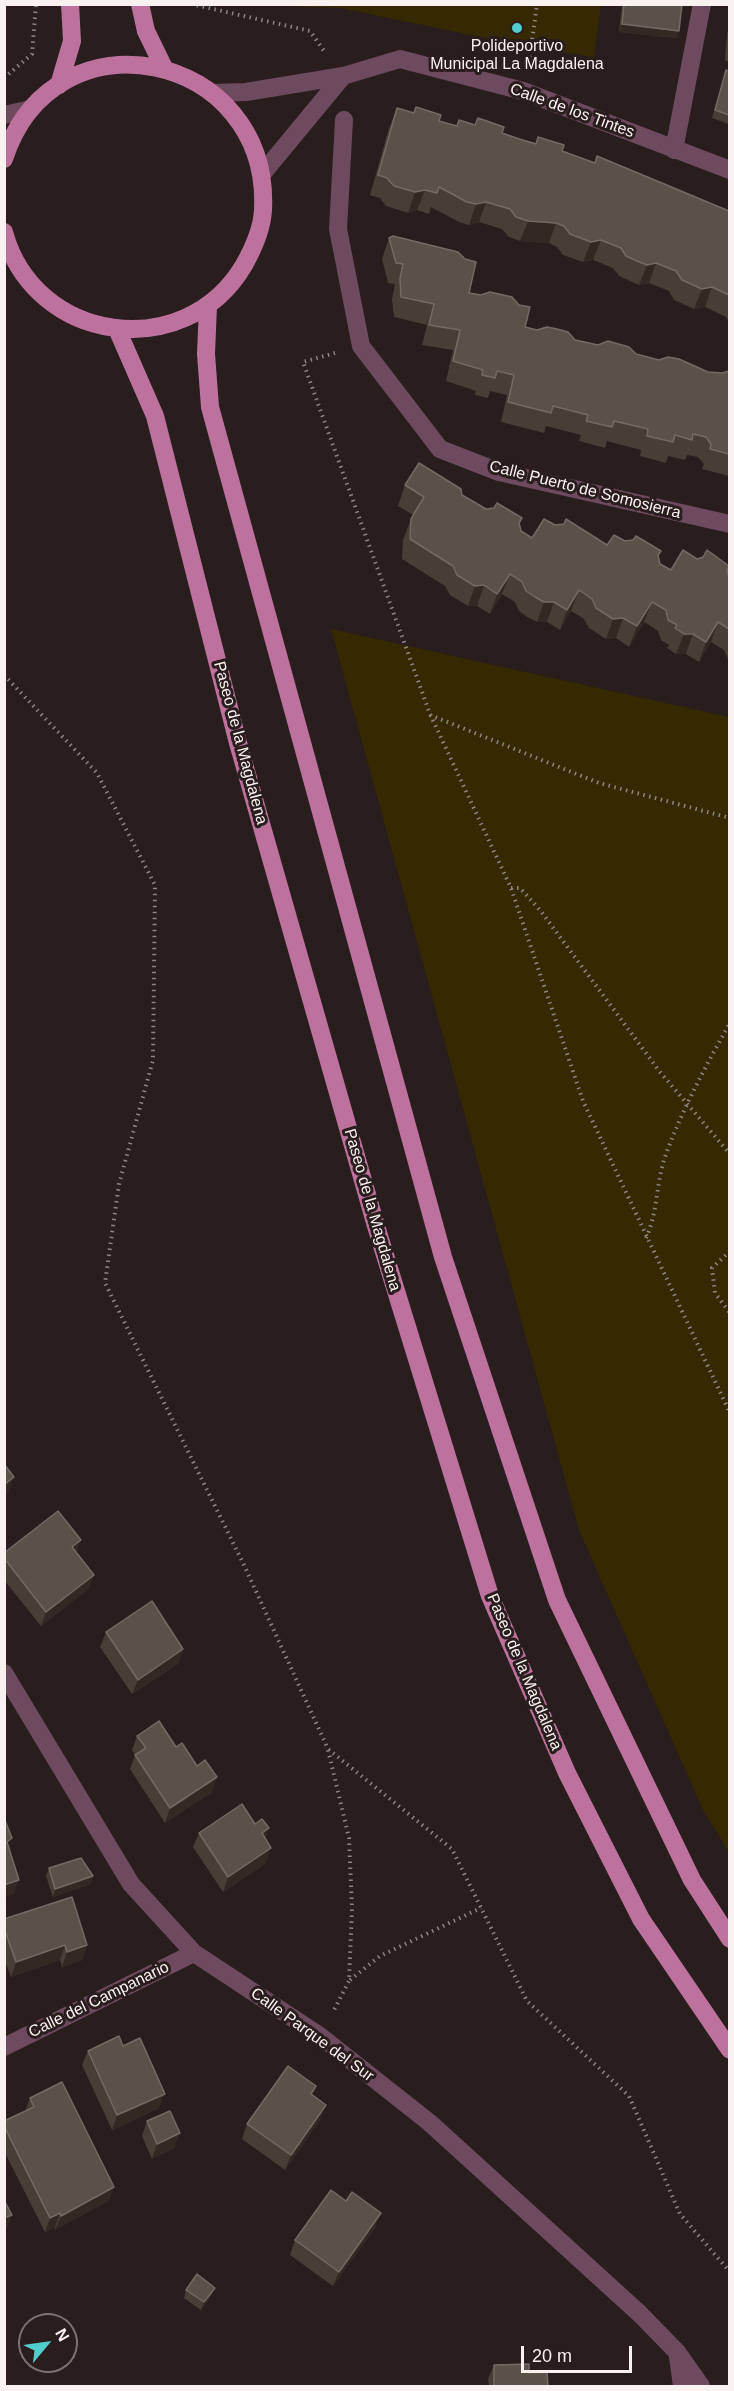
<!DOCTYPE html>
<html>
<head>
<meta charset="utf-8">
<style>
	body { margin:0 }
	#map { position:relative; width:734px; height:2391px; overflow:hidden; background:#291d1d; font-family:Arial,sans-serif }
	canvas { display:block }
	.frame { position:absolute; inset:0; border:6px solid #faf2f1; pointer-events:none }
	.north { position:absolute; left:18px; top:2313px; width:60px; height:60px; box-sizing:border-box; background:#291d1d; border:2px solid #7d7272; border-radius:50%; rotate:61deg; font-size:16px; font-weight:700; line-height:24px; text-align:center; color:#faf2f1 }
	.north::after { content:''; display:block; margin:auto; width:21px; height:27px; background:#52cdcc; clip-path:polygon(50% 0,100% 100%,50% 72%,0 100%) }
	.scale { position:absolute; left:521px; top:2346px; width:111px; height:27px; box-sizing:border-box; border:3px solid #faf2f1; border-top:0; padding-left:8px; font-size:18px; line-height:21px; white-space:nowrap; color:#faf2f1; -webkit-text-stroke:4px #291d1d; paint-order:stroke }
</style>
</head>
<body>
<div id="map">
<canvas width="734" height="2391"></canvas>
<div class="frame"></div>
<div class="north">N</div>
<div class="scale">20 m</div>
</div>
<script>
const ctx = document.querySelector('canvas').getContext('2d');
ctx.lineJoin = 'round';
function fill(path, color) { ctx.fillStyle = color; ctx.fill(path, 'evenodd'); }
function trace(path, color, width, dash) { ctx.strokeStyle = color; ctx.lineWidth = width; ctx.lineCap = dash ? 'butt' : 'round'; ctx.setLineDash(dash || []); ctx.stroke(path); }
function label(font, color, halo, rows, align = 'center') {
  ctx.font = font + ' Arial,sans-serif'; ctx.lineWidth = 6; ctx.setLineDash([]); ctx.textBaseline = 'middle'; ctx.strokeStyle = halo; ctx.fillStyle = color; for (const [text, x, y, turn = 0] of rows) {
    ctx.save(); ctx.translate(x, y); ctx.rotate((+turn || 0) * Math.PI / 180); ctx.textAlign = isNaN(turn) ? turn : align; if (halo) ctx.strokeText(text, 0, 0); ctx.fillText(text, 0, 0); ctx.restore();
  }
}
fill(new Path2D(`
	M258 5H601L594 57 533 48 341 8Z
	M331 629 729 717V1852L703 1810 579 1530Z`), '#362901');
trace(new Path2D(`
	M191 4 310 31 324 51
	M529 63 537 4
	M4 78 32 54 36 4
	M335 353 303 362 430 714 511 888 583 1101 730 1413
	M4 675 97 773 155 885 153 1060 119 1184 105 1283 244 1565 328 1749 452 1849 527 2001 629 2096 680 2214 730 2272
	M430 715 599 783 730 818
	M511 888H520L540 910 660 1072 730 1154
	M646 1238C658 1212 656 1183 665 1157 681 1112 706 1065 730 1023
	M730 1251 712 1268 715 1293 730 1313
	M328 1750 349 1838 352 1908 349 1981 333 2012
	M350 1980 380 1956 481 1908`), '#8e8484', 4, [1.5, 4.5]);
trace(new Path2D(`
	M213 93 246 92 343 76 400 59 523 91 730 170
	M4 115 31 109
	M344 120 338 229 361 346 440 449 499 472 730 524
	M674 150 702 4
	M262 174 343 76
	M4 1673 131 1884 194 1953 320 2036 430 2123 640 2314 677 2352 701 2386
	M4 2047 194 1953
	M678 2357 682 2386`), '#6e4a5e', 18);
trace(new Path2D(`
	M140 4 146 31 164 68
	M59 85 72 41 70 4
	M4 159C53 6 271 51 263 210 262 229 253 249 244 265 185 365 34 343 4 232
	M208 306 206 354 210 407 443 1257 557 1600 692 1880 730 1939
	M117 329 155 416 238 743 376 1226 490 1596 567 1773 641 1919 730 2050`), '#bc729c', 18);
fill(new Path2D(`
	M622 4H682L677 38 619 32Z
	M729 28V62L725 60 727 34Z
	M726 70 729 71V124L712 118Z
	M397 108 457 126 502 133 562 151 729 211V322L726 317 705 307 694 309 674 300 669 291 649 283 639 285 619 276 613 268 593 260 583 262 563 255 557 247 549 243 520 241 509 237 502 229 479 222 469 225 459 222 431 207 429 214 417 210 408 213 386 206 380 198 370 195 389 128Z
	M389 238 469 293 525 327 708 372 722 373 729 371V476L702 469 704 464 698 457 687 455 685 460 668 456 666 463 640 456 641 450 607 441 605 448 579 441 581 435 546 426 544 433 501 422 507 395 490 391 488 398 475 395 476 391 446 381 453 350 422 345 427 325 394 317 392 299 395 284 388 283 382 259Z
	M405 485 462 495 486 509 522 518 519 525 521 531 532 538 555 525 607 545 625 541 661 551 658 558 660 564 671 570 697 559 729 569 728 573 729 577V661L728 659 724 650 711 642 699 662 686 654H676L667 648 669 645 661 640 658 631 644 622 629 647 616 638 606 639 589 628 584 619 571 611 560 630 547 622H537L527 617 519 611 515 602 502 594 490 614 477 606H468L450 595 445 586 402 559 403 540 411 519 413 515 398 506Z
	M4 1553 94 1575 88 1589 41 1626 4 1580Z
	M106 1632 183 1649 178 1664 132 1694 100 1647Z
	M137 1736 176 1747 212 1792 165 1823 130 1769 135 1755 132 1750Z
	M255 1824 269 1828 265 1839 266 1863 223 1892 193 1847 199 1833Z
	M49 1868 91 1884 53 1897 46 1876Z
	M4 1928 87 1945 82 1960 62 1967 60 1960 11 1977 4 1959Z
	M123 2046 159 2108 112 2130 82 2065 88 2051Z
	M313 2096 320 2120 285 2170 242 2139 247 2124Z
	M30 2098 114 2187 108 2201 55 2230V2227L45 2232 4 2151V2121L25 2111Z
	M147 2121 180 2133 174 2148 152 2159 142 2136Z
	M375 2228 333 2286 290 2255 295 2240Z
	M186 2290 212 2295 201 2310 184 2298Z
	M494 2365 529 2373 548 2386H489L488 2379Z`), '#473e37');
fill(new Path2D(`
	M622 24 679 31 677 38 619 32Z
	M425 190 417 210 408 213 415 192Z
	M486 202 479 222 469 225 476 204Z
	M528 221 556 223 549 243 520 241Z
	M601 240 593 260 583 262 591 242Z
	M656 263 649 283 639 285 647 265Z
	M712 287 705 307 694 309 702 289Z
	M510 574 502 594 490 614 497 594Z
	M484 585 477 606H468L475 586Z
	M579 590 571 611 560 630 567 610Z
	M544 602H554L547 622H537Z
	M652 602 644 622 629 647 637 626Z
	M623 618 616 638 606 639 613 619Z
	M718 622 711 642 699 662 706 642Z
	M684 634H693L686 654H676Z
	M14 1477 9 1492 4 1496V1485Z
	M81 1540 76 1555 72 1547Z
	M94 1575 88 1589 41 1626 46 1612Z
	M183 1649 178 1664 132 1694 138 1680Z
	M217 1777 212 1792 165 1823 170 1808Z
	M269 1828 263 1843 262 1833Z
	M271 1848 266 1863 223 1892 228 1877Z
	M93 1876 91 1884 53 1897 55 1889Z
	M19 1880 14 1894 4 1898V1885Z
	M65 1945 60 1960 11 1977 16 1962Z
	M87 1945 82 1960 62 1967 67 1952Z
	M165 2094 159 2108 112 2130 117 2115Z
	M326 2105 320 2120 285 2170 291 2155Z
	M180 2133 174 2148 152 2159 157 2144Z
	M114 2187 108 2201 55 2230 61 2216Z
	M60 2213 55 2227 45 2232 50 2218Z
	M381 2213 375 2228 333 2286 339 2272Z
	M12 2215 7 2229 4 2230V2218Z
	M215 2288 212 2295 201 2310 204 2302Z`), '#332824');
const building = new Path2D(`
	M624 4H682L679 31 622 24Z
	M726 70 729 71V115L715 110Z
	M416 107 441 115 439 121 457 126 459 120 475 125 478 118 504 127 502 133 519 139 536 144 538 137 564 145 562 151 595 163 597 156 729 211V295L712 287 702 289 682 280 676 271 656 263 647 265 637 261 626 256 621 248 601 240 591 242 570 234 564 226 556 223 528 221 516 217 510 209 486 202 476 204 467 202 439 187 437 193 425 190 415 192 394 186 387 178 378 175 397 108 414 113Z
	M393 236 458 252 465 259 476 262 469 293 481 295 490 292 512 297 519 305 530 307 525 327 537 330 547 327 557 329 568 332 575 340 598 345 608 341 629 347 636 354 659 360 668 357 679 359 708 372 722 373 729 371V454L710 449 711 444 706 437 693 434 692 440 675 435 673 442 647 436 648 429 614 421 612 427 586 421 588 415 553 406 551 413 508 402 514 375 497 371 495 378 482 375 483 370 453 361 460 330 429 325 434 304 401 297 400 279 403 264 396 263 389 238Z
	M419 463 461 489 462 495 486 509 494 508 497 503 522 518 519 523 521 531 532 538 544 519 555 525 564 524 566 519 607 545 614 535 625 541 633 540 636 536 661 551 658 555 660 564 671 570 683 550 697 559 703 557 707 550 729 566 727 571 729 577V629L718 622 706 642 693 634H684L675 628 677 625 668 620 666 610 652 602 637 626 623 618 613 619 596 608 592 599 579 590 567 610 554 602H544L535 597 526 591 522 582 510 574 497 594 484 585 475 586 457 575 453 566 410 539 411 519 424 497 405 485Z
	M4 1464 14 1477 4 1485Z
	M58 1511 81 1540 72 1547 94 1575 46 1612 4 1558V1553Z
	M152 1601 183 1649 138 1680 106 1632Z
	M159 1721 176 1747 182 1743 197 1766 205 1760 217 1777 170 1808 135 1755 146 1748 137 1736Z
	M242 1804 255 1824 262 1819 269 1828 262 1833 271 1848 228 1877 199 1833Z
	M4 1818 12 1838 7 1842 19 1880 4 1885Z
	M81 1858 93 1876 55 1889 49 1868Z
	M72 1897 87 1945 67 1952 65 1945 16 1962 4 1928V1919Z
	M119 2036 123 2046 140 2038 165 2094 117 2115 88 2051Z
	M288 2066 316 2086 311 2094 326 2105 291 2155 247 2124Z
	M62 2082 114 2187 61 2216 60 2213 50 2218 4 2126V2121L34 2107 30 2098Z
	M170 2111 180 2133 157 2144 147 2121Z
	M331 2190 346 2201 352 2192 381 2213 339 2272 295 2240Z
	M4 2200 12 2215 4 2218Z
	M197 2274 215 2288 204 2302 186 2290Z
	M529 2364V2373L547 2371 548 2386H494V2365Z`);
fill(building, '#5b514b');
trace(building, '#746a65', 1.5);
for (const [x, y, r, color] of [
	[517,28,6,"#52cdcc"]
]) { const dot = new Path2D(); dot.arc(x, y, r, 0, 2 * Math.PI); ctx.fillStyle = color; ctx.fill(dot); trace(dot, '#291d1d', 2); }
label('16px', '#faf2f1', '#291d1d', [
	["Polideportivo",517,47],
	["Municipal La Magdalena",517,65]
]);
label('16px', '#faf2f1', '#291d1d', [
	["Calle de los Tintes",572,111,20],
	["Calle Puerto de Somosierra",585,490,14],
	["Paseo de la Magdalena",240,743,75],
	["Paseo de la Magdalena",372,1210,74],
	["Paseo de la Magdalena",524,1672,67],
	["Calle del Campanario",99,2000,-26],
	["Calle Parque del Sur",312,2035,36]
]);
</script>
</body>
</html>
